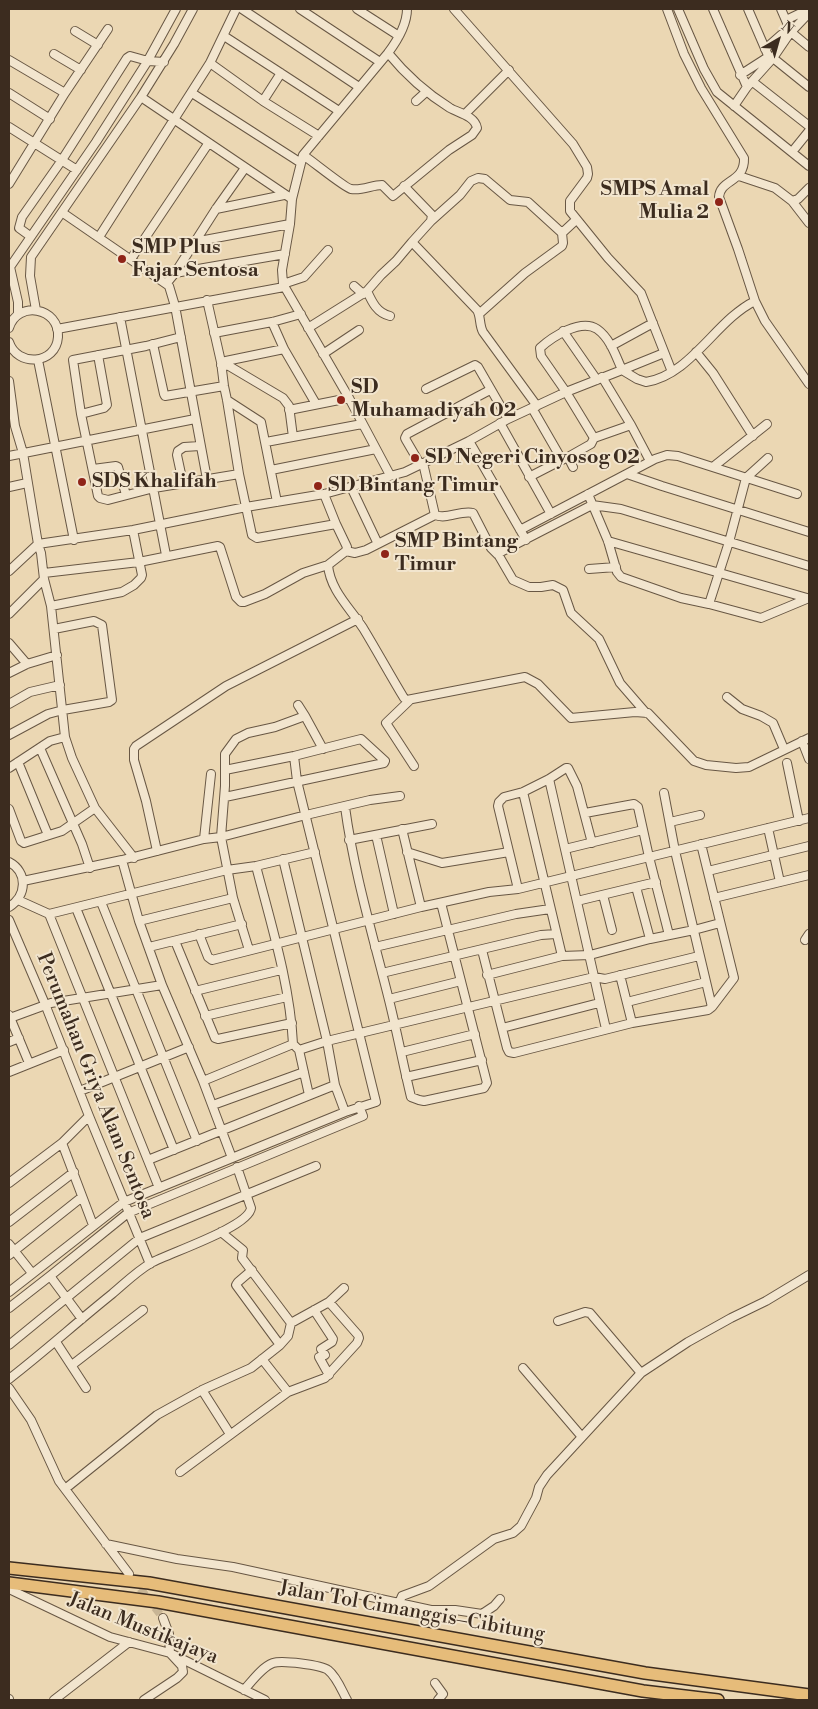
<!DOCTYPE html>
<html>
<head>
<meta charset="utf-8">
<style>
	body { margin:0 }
	#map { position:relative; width:818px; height:1709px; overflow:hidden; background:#ebd7b3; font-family:"Libre Bodoni",serif }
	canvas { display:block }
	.frame { position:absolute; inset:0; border:10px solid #3c2c1f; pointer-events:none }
	.north { position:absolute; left:753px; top:15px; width:50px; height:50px; -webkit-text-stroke:4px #f2e5ce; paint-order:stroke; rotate:38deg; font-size:14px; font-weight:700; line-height:20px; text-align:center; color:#3c2c1f }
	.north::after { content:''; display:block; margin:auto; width:18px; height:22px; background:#3c2c1f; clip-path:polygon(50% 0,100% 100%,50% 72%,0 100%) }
</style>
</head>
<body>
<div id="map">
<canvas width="818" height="1709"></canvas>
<div class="frame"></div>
<div class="north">N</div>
</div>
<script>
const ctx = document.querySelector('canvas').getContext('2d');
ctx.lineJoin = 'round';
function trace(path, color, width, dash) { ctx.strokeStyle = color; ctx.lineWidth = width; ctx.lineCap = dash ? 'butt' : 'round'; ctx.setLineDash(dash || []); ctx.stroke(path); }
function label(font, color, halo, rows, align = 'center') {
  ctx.font = font + ' "Libre Bodoni",serif'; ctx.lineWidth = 4; ctx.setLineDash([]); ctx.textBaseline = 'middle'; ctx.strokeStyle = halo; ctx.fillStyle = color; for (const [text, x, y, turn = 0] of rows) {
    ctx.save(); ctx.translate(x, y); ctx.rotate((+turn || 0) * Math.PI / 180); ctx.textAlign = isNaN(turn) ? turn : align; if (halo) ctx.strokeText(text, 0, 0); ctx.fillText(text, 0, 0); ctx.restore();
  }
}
trace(new Path2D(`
	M133 1579 163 1618`), '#c8b595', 8, [8, 4]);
const minor = new Path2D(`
	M242 9 359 87
	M300 9 380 62
	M357 9 399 36
	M454 9 573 144 587 167 588 174 587 178 570 201V211L608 258 641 293 672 372
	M667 9 684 54 701 88 744 158C745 183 720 179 719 197L738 249 755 301 765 321 809 384
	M678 9 704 69 717 92 809 166
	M713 9 747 87
	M748 9 770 60
	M781 9 791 32 809 47
	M786 20 809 9
	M75 31 98 45
	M224 36 339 111
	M765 49 781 35 790 33
	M54 54 81 70
	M773 58 809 87
	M9 60 65 93
	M210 63 263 101 319 136
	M740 75 768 57
	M753 82 809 126
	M9 93 50 119
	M192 93 301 163
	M141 97 292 199
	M263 101 281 73
	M416 101 426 92
	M734 106 747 87 773 58 790 33 809 13
	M465 114 509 70
	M9 127 77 170
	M792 152 809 131
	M303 155C311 160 345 188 351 189 362 191 372 185 382 185L393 196 449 150 472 135 477 128C475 116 459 113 450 108 426 93 406 75 388 53
	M739 176 775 188 792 201 798 199 809 188
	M9 184 65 93 108 29
	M404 186 432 215 431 221 412 242
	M792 201 809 223
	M216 209 284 195
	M63 213 169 286 175 306 207 479
	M431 221 460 195 471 181 478 178 485 179 510 200 528 202 562 233
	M30 236 19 228 22 217 62 160 127 58 130 56 148 61 164 62
	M99 237 210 63 236 9
	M194 242 290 224
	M131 259 208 144
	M175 273 285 254
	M166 284 175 273 216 209 245 168
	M283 284 304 277 328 250
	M354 286 363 294
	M367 291C372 302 377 313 390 316
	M207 300 221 362 224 386 227 400 239 474 252 535 257 538 336 524 324 494
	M36 310 30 276 31 257 141 97 174 44 193 9
	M18 314V302L10 267 96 142 147 62 176 9
	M479 314 525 273 562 246 563 243 562 233 576 220
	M120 317 166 555
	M272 322 284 349 316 404
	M9 328C17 300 60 307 58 337 56 365 17 367 9 342
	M308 328 367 291 381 275 396 261 412 242 477 310C481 316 479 325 483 332L537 406
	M57 329 284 287
	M563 331 597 380
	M214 333 272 322 301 314
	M181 337 146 346 73 360 81 414 98 496 100 498 108 500 154 488 239 474
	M153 344 164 394 165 396 224 386
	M611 346 653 323
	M696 352 713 373 753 436
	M323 354 359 330
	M38 360 74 540
	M221 362 284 349
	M221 365 229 366 283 398 289 406 293 437
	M602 377 631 425 650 461
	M9 381 15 426 23 453 38 544 41 553 44 579 51 606 65 737 72 758 95 808 134 858
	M426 389 475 365 478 367 508 419
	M227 400 261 422 277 502
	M532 408 562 460 568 457 573 467
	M289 410 349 398
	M81 414 104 408 107 405 98 355
	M500 423 551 514
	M594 438 631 425
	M469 441 526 540
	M266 442 362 424
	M9 456 195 419
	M568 457 591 444 594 438 566 392 541 356 540 348C552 337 581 318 597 329 610 338 616 356 622 370L664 353
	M423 463 435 515
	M420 464 406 440 405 438 407 434 490 390
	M713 467 767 424
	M93 469 116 466 118 467 126 495
	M271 470 376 449
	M627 474 662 486 809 532
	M390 475 349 398 283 284 282 270 290 224 292 199 303 155 388 53C397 41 407 24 407 9
	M529 477 562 460
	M183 483 177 455 178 451 184 447 200 446
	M9 487 27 483
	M351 487 378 544
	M588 494 608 541 617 572 621 577 681 598 709 604 761 618 809 598
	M520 530 655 459 667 455 678 456 797 494
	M608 541 807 598
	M346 551 355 553 366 550 435 515C447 520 460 510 473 513L491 548 499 556 513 580 529 587H541L553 585 563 590 571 613 599 639 620 683 646 713
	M497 554 592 505 621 509 809 566
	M328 565C330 590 350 608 363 628 377 651 390 675 404 698L407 700 525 677 538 684 571 718 635 712 648 713 694 761 706 765 736 768 749 767 809 738
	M589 569 616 567
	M9 571 38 544 133 530 246 507 324 494 405 472 469 441 508 419 566 392 622 370 637 379 646 382C691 375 716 320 755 301
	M44 573 139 562 218 546 220 547 236 597 241 602H244L265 594 303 573 328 565 346 551 347 547 336 524
	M709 604 729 542 746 478 768 458
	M51 606 122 592 134 585 141 578 142 575 133 530
	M9 614 44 579
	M9 643 27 664
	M9 673 27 664 57 655
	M727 697 742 709 761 716 773 723 784 749
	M410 700 386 723 414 766
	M9 704 30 692 60 685
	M298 705 305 716
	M9 735 48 714 63 710 109 702 112 700 102 625 94 621 54 629
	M802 741 809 759
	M40 748 82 844 90 868
	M18 762 48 835
	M787 763 799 821
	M9 768 50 741 65 737
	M549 779 606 1029
	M523 792 562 956
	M225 797 384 763 385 761 361 739 294 756 225 770
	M345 807C354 873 373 936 389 1000 397 1032 403 1064 411 1097L419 1100 424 1101 484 1088 487 1083 441 903
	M9 809 21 841 24 843 62 831 95 808
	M585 813 634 804 638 807 649 857 669 935
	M670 822 700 815
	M768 828 780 882
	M402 829 421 907
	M376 835 394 914
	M204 839 211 774
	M349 840 432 824
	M701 844 734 978 712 1007
	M565 849 643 830
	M157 851 146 801 134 760V749L136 746 226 686 358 619
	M407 852 442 863 509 852
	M283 859 327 1041 335 1085 345 1112
	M122 860 139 921 162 985 203 1081 232 1158
	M9 862C28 872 27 896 9 907
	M256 866C271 924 290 984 293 1044L299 1050 309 1095
	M708 871 809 846
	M23 881 122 860 204 839 221 837 306 815 370 800 400 796
	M636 887 650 939
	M518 889 498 806 499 802 504 797 523 792 549 779 566 768H568L577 786 592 843
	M603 895 612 930
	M714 898 809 875
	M18 900 49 914 227 870 256 866 315 852
	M577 901 656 882
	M101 902 197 1141
	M76 908 174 1150
	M49 914 159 1188
	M9 920 45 1004 89 1116 150 1264
	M139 921 233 898
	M199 934 208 957 212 960 421 907 489 892 518 889 809 818
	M805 940 809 934
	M175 941 215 1038 218 1039 292 1023
	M149 947 242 924
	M375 947 516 914 550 909
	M249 950 233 898 221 837 225 786V754L236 739 248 733 275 727 305 716 323 749
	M482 950 507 1048 509 1052 514 1053 632 1023 708 1010 712 1007 675 851 664 793
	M382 973 541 935 556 934
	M487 975 562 956 590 955 650 939 694 930 720 923
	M620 975 632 1023
	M195 991 281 970
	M389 999 461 981
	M627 1002 706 982
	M9 1015 29 1063
	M205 1016 287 997
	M10 1018 51 1003 162 985
	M502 1028 599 1003
	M9 1042 19 1038
	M299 1050 327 1041 594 977 605 979 699 956
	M402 1052 475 1034
	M9 1072 64 1050
	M406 1077 482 1060
	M203 1081 293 1044
	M80 1091 189 1047
	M213 1105 304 1072
	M62 1143 93 1225
	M148 1160 335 1085
	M9 1183 62 1143 89 1116
	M9 1222 74 1172
	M221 1232 243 1250 242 1258 291 1323
	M9 1244 32 1273
	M9 1255 82 1197
	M252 1270 238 1282 236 1285 280 1345
	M50 1276 82 1319
	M9 1292 124 1202 345 1112 376 1102 297 781 294 756
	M9 1308 50 1276 128 1213 363 1116 359 1106
	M314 1310 333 1339 332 1342 321 1349 325 1355 319 1357 329 1375
	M558 1321 585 1312 590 1313 641 1373
	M56 1342 86 1388
	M9 1345 140 1238 316 1166
	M262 1359 288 1392
	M72 1365 143 1310
	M523 1368 582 1437
	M9 1379C44 1352 77 1322 112 1294 124 1284 137 1271 151 1263 169 1253 249 1227 251 1208L237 1167
	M9 1388 31 1420 59 1481 129 1574
	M202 1390 230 1434
	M180 1472 288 1392 325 1378 357 1343 359 1338 358 1335 329 1302
	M65 1489 157 1415 202 1390 251 1368 280 1345 288 1336 291 1323 329 1302 344 1288
	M106 1544 177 1559 233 1567 431 1610H455L482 1614 494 1606 500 1599
	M9 1589 110 1637 170 1653 265 1700
	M399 1603 402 1596 429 1586 494 1539 513 1533 521 1526 536 1498 539 1487 547 1475 641 1373 688 1342 731 1318 766 1301 809 1275
	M435 1683 443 1694 438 1700
	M244 1690C252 1681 262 1667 273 1663 282 1660 321 1665 328 1670 337 1677 342 1691 347 1700
	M9 1699V1700
	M54 1700 129 1642
	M144 1700 177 1678 183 1672 182 1666 170 1653 169 1634 163 1618`);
const highway = new Path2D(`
	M9 1568 149 1583 645 1673 809 1695
	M9 1583 158 1602 643 1691 718 1700`);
trace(minor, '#685744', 10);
trace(highway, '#3c2c1f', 14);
trace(minor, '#f2e5ce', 8);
trace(highway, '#e6bc7a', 11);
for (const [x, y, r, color] of [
	[719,202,5,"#8f2418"],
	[122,259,5,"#8f2418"],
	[341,400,5,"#8f2418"],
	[415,458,5,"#8f2418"],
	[82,482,5,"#8f2418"],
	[318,486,5,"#8f2418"],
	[385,554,5,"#8f2418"]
]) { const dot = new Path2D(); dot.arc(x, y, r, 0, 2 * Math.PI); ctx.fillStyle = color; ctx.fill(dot); trace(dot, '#f2e5ce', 2); }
label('bold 20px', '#3c2c1f', '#f2e5ce', [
	["SMPS Amal",709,190,"right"],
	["Mulia 2",709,213,"right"],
	["SMP Plus",132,248],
	["Fajar Sentosa",132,271],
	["SD",351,388],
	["Muhamadiyah 02",351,411],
	["SD Negeri Cinyosog 02",425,458],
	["SDS Khalifah",92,482],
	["SD Bintang Timur",328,486],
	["SMP Bintang",395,542],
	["Timur",395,565]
], 'left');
label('20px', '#3c2c1f', '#f2e5ce', [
	["Perumahan Griya Alam Sentosa",95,1086,68],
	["Jalan Tol Cimanggis–Cibitung",412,1612,10],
	["Jalan Mustikajaya",143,1629,22]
]);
</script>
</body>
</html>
